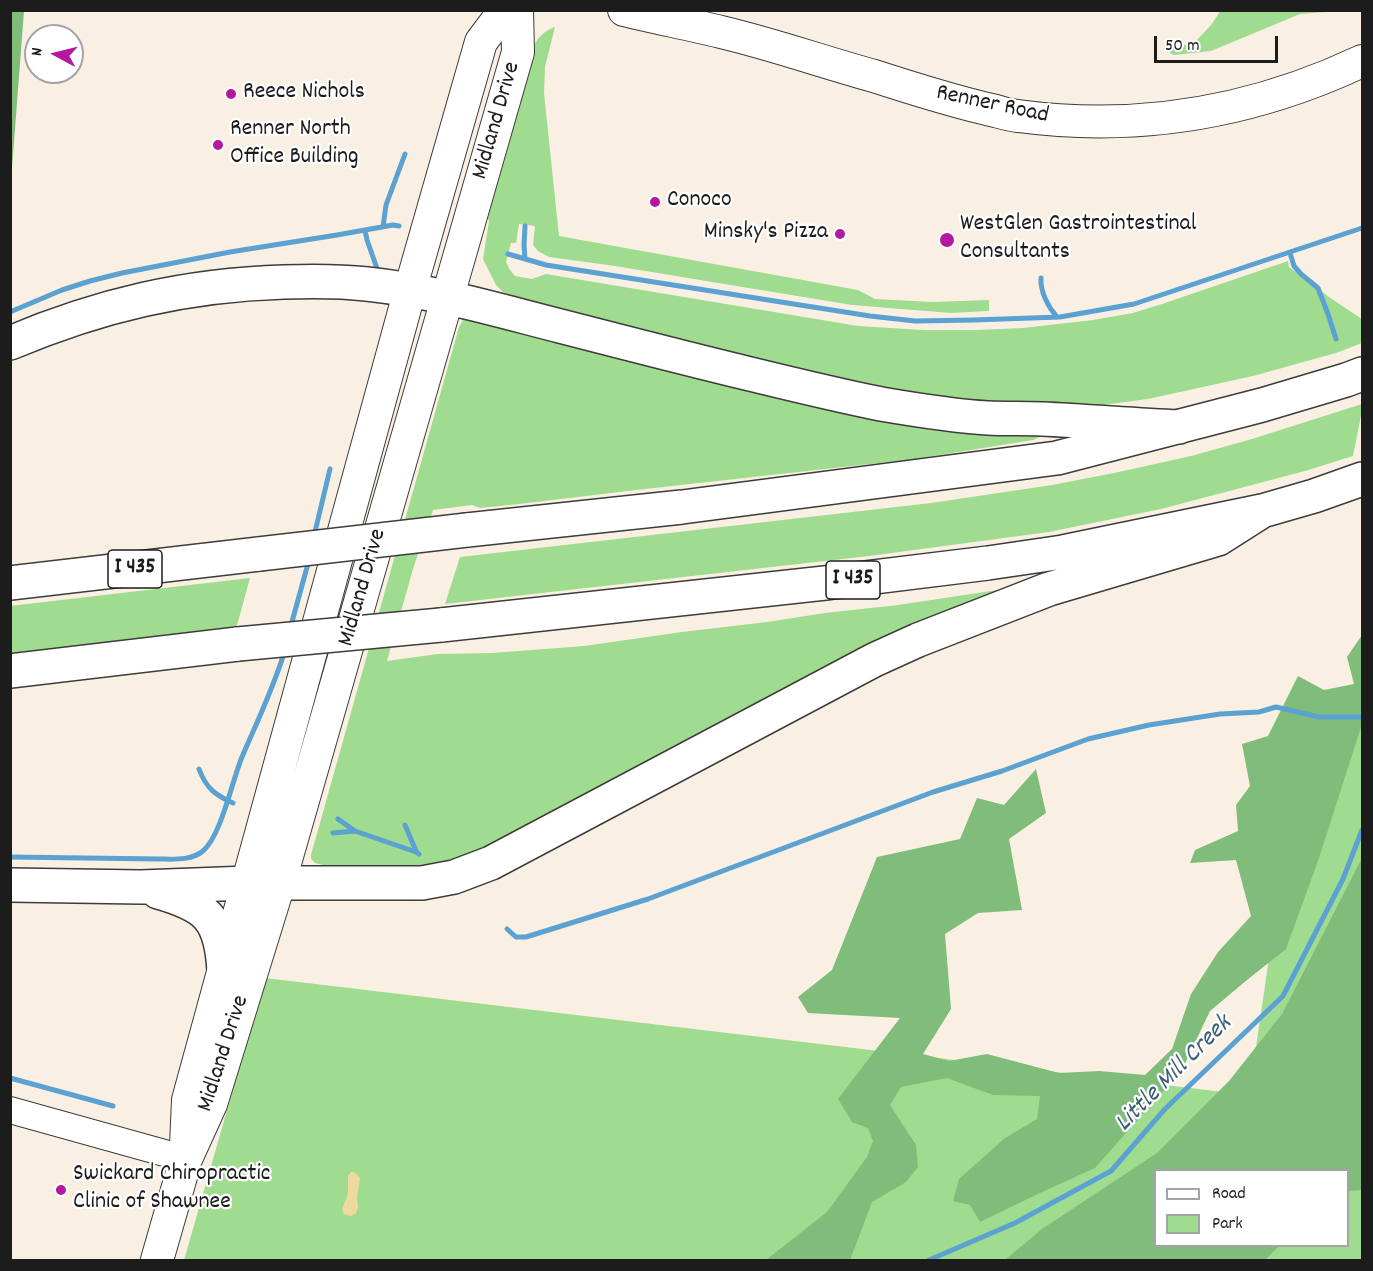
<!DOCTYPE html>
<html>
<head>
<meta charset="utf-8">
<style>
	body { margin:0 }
	#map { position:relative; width:1373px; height:1271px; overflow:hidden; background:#f9f0e3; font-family:Dekko,sans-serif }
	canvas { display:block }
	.frame { position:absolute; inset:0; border:12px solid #1c1c1c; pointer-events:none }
	.legend { position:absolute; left:1154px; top:1169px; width:195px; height:78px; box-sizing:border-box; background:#fff; border:2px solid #a4a4a4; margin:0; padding:8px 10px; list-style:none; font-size:18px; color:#1c1c1c }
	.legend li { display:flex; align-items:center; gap:12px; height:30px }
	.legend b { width:30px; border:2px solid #a4a4a4 }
	.north { position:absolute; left:24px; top:24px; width:60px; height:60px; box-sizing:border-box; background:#fff; border:2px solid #a4a4a4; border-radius:50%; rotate:277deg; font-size:16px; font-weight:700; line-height:24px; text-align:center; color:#1c1c1c }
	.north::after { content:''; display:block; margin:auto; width:21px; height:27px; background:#b5179e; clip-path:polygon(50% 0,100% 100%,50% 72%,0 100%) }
	.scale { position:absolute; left:1154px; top:36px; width:124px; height:27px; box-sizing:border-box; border:3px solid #1c1c1c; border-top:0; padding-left:8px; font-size:18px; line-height:21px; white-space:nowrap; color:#1c1c1c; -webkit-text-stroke:4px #fff; paint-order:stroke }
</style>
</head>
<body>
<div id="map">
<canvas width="1373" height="1271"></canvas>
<div class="frame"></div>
<ul class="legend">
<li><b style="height:8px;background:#fff"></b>Road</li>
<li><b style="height:16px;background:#a0dc8f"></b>Park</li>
</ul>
<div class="north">N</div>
<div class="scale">50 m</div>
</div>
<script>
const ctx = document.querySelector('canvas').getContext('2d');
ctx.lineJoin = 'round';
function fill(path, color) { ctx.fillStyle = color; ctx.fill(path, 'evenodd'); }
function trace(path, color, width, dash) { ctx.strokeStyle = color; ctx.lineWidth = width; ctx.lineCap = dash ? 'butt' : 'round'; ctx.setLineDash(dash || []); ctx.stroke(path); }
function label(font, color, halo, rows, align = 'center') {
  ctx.font = font + ' Dekko,sans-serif'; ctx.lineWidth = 4.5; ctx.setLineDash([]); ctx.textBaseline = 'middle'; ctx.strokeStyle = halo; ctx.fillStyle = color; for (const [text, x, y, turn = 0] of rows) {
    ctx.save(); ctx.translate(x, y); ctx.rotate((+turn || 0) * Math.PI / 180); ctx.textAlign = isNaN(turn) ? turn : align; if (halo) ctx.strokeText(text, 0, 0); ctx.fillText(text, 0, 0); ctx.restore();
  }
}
fill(new Path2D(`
	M1221 10H1328V11L1325 12 1300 14 1211 51 1174 55 1170 53V50L1196 41 1211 25Z
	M555 27 545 67 544 93 559 236 858 290 875 299 932 302 989 300V311L951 313 852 305 615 266 549 257 538 251 533 245 535 226 519 224 516 243H511L506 262 510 270 515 276 532 279 546 274 858 326 924 330H976L1023 328 1093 320 1133 313 1162 304 1288 261 1289 267 1329 297 1362 319V343L1336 353 1253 376 1148 399 1103 405 1061 407 980 405 838 383 517 298 503 292 496 285 483 259 489 221 486 213 533 47C539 36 544 31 555 27Z
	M464 318 1041 432 1042 436 1033 440 915 459 636 490 519 504 480 508 472 505 433 510 413 569 387 661 438 654 492 653 584 646 682 632 767 622 825 613 898 605 1004 589 521 835 427 871 335 868 315 863 311 859V855L459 327Z
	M1362 404V411L1353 456 1305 471 1161 509 1049 532 869 556 445 604 460 557 931 503 1052 485 1114 473 1191 456 1252 439Z
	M250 578 236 629 11 653 10 606Z
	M1307 698 1362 705V1260H184L265 978 1249 1095ZM1156 1170H1348V1246H1156Z`), '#a0dc8f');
fill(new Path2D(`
	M11 10 24 11 11 181 10 11Z
	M1362 635V724L1319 858 1286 949 1247 980 1210 1011 1182 1070 1095 1168 1040 1193 980 1222 970 1205 953 1201 959 1179 1005 1138 1037 1119 1040 1096 993 1095 947 1078 901 1087 890 1105 916 1145 918 1167 906 1182 872 1202 850 1260H766L827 1212 867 1157 873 1141 868 1128 852 1122 838 1099 900 1018 808 1013 798 997 832 970 877 857 960 839 977 798 1004 805 1036 769 1046 813 1009 839 1022 910 978 913 945 934 951 1009 923 1054 949 1061 987 1054 1059 1073 1099 1071 1145 1075 1172 1049 1191 994 1218 952 1251 916 1236 860 1190 863 1195 850 1238 831 1236 805 1250 786 1242 744 1268 736 1298 676 1324 690 1354 684 1347 657Z
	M1362 858V1190L1348 1191V1170H1156V1246H1279L1265 1260H1005L1042 1229 1157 1153 1229 1081 1282 1014Z`), '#80bc7a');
fill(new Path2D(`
	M351 1172H354L360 1178 357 1197 358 1207 356 1213 351 1216 344 1214 342 1209 348 1194V1176Z`), '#eeda9e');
trace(new Path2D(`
	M525 226 524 245 525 259
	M383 227 386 205 405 154
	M365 230 367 240 379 274
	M1290 253 1294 266 1301 274 1318 288 1328 314 1336 339
	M508 254 546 265 870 316 915 321 974 320 1060 317 1134 304 1362 228
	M1041 278C1040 291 1048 307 1057 317
	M10 312 62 290 90 281 122 273 230 252 337 235 393 225 399 226
	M314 536 330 469
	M290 629 309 560
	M199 769C206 788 215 795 233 803
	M338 819 355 831
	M405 825 416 851
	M333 833 355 831 416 852 419 854
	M10 857 159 859C173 859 191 861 203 851 221 836 232 781 242 757 257 722 274 687 285 650
	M507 929 516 937H526L648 899 933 792 1002 771 1088 739 1149 725 1220 714 1259 712 1276 707 1319 717H1362
	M10 1078 113 1106
	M929 1260 1015 1223 1111 1171 1165 1109 1283 996 1343 879 1362 830`), '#5ba1d1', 5);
const minor = new Path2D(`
	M10 1110 186 1159`);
const major = new Path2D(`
	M624 10C656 18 689 24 721 32 772 44 823 62 874 76 911 88 949 100 987 109 997 111 1008 115 1018 116 1138 132 1254 112 1362 61
	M186 1146 188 1100 410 290 481 42 505 10
	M157 1260 186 1159 211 1104 279 884 518 52 517 10`);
const highway = new Path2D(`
	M10 343C100 305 186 285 284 282 311 281 340 281 367 284 433 291 497 310 560 326 622 342 684 358 746 373 791 384 836 395 881 404 916 410 952 416 988 418 1006 419 1024 418 1042 419 1088 421 1133 425 1179 427
	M467 530 682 507 1057 458 1262 405 1346 380 1362 374
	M10 583 259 554
	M441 625 825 583 988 563 1063 552 1262 511 1314 496 1362 479
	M10 671 238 644
	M10 885 141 887 248 883H422L454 877 491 863 874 660 918 640 1049 589 1218 539 1262 511
	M158 892C207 906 221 918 224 971`);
trace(minor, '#3d3c3a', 28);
trace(major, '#3d3c3a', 34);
trace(highway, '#3d3c3a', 36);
trace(minor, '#fff', 26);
trace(major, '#fff', 32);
trace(highway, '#fff', 33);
const highwayBridge = new Path2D(`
	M259 554 467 530
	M238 644 441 625`);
trace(highwayBridge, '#3d3c3a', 36, []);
trace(highwayBridge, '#fff', 33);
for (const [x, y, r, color] of [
	[231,94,6,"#b5179e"],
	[218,145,6,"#b5179e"],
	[655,202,6,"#b5179e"],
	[840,234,6,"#b5179e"],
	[947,240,8,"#b5179e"],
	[61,1190,6,"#b5179e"]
]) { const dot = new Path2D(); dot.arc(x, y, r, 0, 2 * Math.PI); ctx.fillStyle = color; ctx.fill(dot); trace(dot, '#fff', 2); }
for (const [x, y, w] of [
	[135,569,54],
	[853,580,54]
]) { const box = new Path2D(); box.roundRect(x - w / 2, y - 19, w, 38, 4.5); ctx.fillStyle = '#fff'; ctx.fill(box); trace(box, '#1c1c1c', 1.5); }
label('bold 22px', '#1c1c1c', null, [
	["I 435",135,569],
	["I 435",853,580]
]);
label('24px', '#1c1c1c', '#fff', [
	["Reece Nichols",243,94],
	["Renner North",230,131],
	["Office Building",230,159],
	["Conoco",667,202],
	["WestGlen Gastrointestinal",960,226],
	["Consultants",960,254],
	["Minsky's Pizza",828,234,"right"],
	["Swickard Chiropractic",73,1176],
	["Clinic of Shawnee",73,1204]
], 'left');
label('24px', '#1c1c1c', '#fff', [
	["Renner Road",992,106,12],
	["Midland Drive",498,121,-74],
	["Midland Drive",364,588,-74],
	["Midland Drive",225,1054,-72]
]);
label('italic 26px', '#3c5e76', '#fff', [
	["Little Mill Creek",1175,1075,-45]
]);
</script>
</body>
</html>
